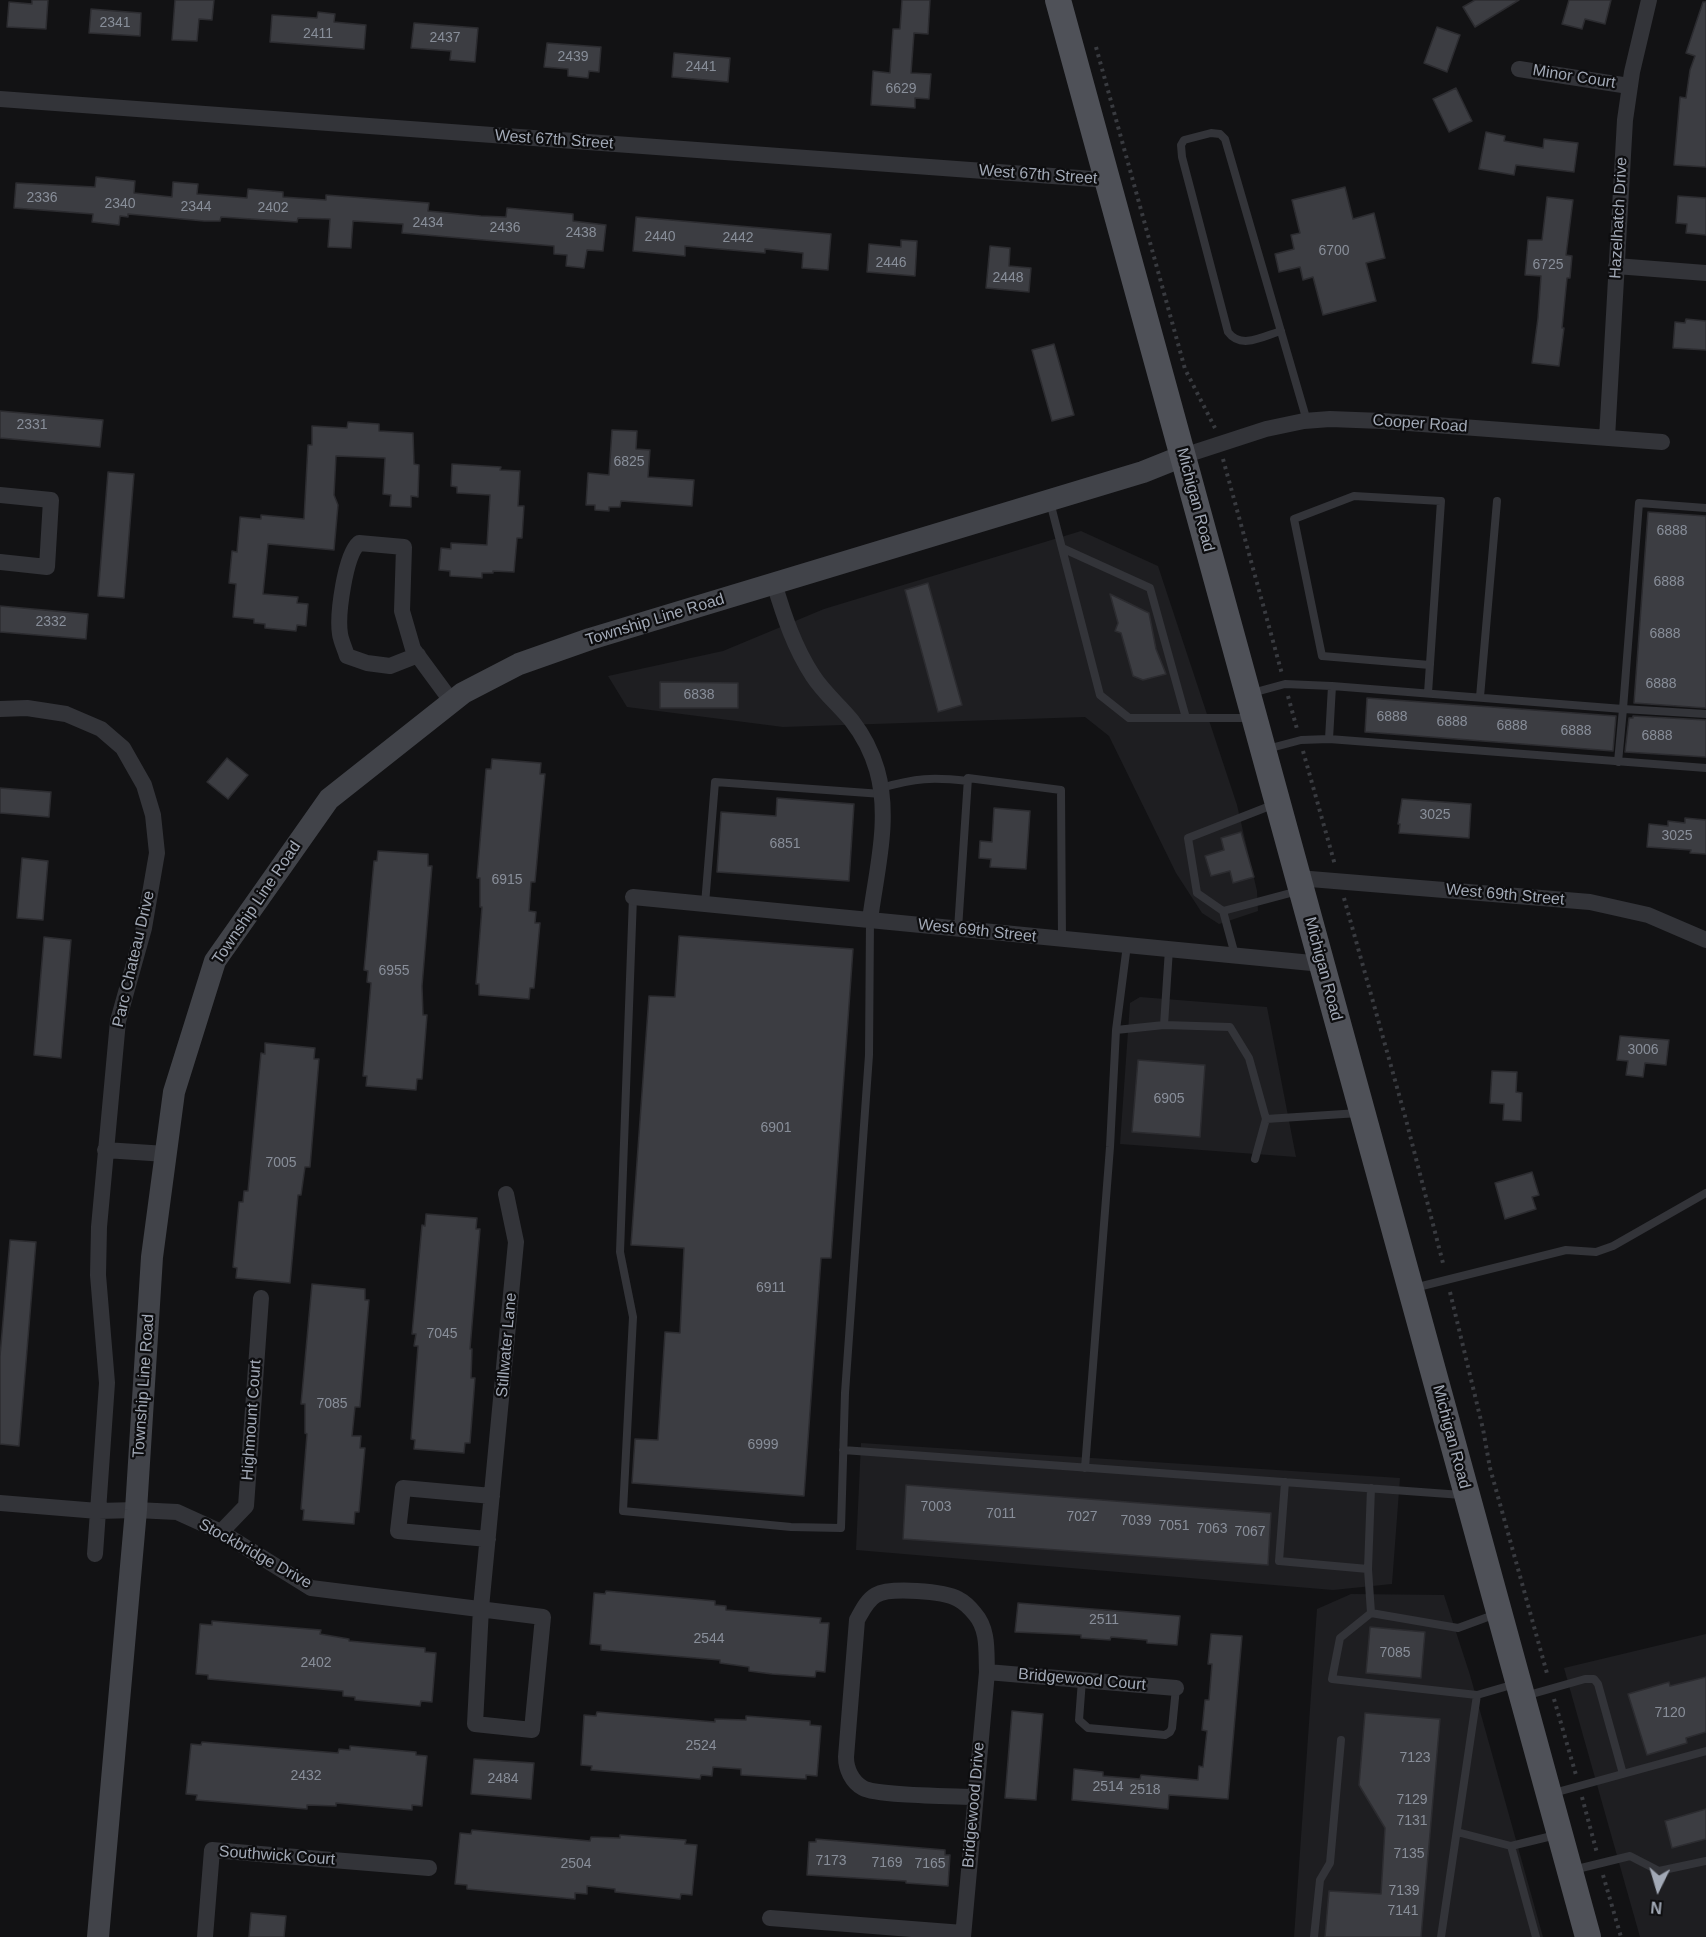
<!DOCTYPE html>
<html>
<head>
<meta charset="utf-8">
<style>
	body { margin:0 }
	#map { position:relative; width:1706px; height:1937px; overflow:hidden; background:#121214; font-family:Arial,sans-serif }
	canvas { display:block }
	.north { position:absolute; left:1628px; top:1859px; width:60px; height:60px; -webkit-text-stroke:4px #0d0d0f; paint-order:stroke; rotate:185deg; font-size:16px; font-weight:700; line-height:24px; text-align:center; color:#a2a9b6 }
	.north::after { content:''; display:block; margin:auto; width:21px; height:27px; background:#a2a9b6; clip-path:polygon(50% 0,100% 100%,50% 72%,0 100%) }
</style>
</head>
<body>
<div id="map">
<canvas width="1706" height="1937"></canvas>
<div class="north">N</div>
</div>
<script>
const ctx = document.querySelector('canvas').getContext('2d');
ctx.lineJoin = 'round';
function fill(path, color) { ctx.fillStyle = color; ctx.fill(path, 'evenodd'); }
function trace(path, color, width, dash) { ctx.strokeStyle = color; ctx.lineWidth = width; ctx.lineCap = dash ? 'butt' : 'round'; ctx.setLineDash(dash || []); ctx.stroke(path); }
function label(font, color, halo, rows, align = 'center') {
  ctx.font = font + ' Arial,sans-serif'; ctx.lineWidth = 4.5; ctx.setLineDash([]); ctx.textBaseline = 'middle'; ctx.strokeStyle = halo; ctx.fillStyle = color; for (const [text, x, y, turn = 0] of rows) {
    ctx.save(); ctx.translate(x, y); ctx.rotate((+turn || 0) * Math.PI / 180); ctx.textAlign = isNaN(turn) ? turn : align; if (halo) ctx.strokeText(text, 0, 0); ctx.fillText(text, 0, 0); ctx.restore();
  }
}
fill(new Path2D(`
	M1081 531 1158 566 1237 805 1257 891 1258 911 1219 924 1202 913 1176 873 1109 736 1085 717 783 727 627 707 608 676 723 651 824 609Z
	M1140 997 1267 1007 1296 1157 1120 1144 1130 1003Z
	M861 1443 1400 1478 1392 1584 1333 1590 856 1550Z
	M1351 1594 1444 1595 1470 1675 1543 1937H1294L1317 1609Z
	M1706 1634V1937H1640L1564 1668Z`), '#1e1e21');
const building = new Path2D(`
	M32 0H48L46 29 7 27 9 2 32 4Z
	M175 0H214L212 20 199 19 197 41 172 40Z
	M902 0H930L928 34 914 33 911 73 931 74 929 99 915 98V108L871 105 873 71 890 73 893 29H900Z
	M1475 0H1519L1475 27 1463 7Z
	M1569 0H1611L1605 24 1585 19 1582 29 1562 24Z
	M1703 2H1706V167L1674 165 1680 97 1686 98 1690 70 1695 56 1686 53Z
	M91 9 141 13 140 36 89 33Z
	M318 12 335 14 334 22 366 25 364 49 270 42 272 15 317 18Z
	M414 23 478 28 475 62 450 60 451 51 411 48Z
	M1437 27 1460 35 1447 72 1424 63Z
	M547 43 601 47 599 72 589 71 588 78 568 76V69L544 67Z
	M674 53 730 58 728 82 672 77Z
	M1456 88 1472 121 1449 132 1433 99Z
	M1486 132 1505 136 1504 141 1543 148 1544 139 1578 143 1574 172 1516 165 1514 175 1479 169Z
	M96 177 135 181 134 193 172 197 173 182 198 184 197 194 247 198 248 189 283 192V197L326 200V195L429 203 428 211 481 216 506 217 507 208 573 214V221L606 225 603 251 587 250 584 268 566 266 567 255 554 254V246L402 233 403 224 353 221 351 248 328 247 330 219 298 218 297 222 221 217 220 221H204L128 214V217L120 216 119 225 92 222 93 214 14 208 16 183 95 187Z
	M1345 187 1353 219 1374 213 1385 258 1366 263 1376 301 1323 315 1313 277 1303 280 1300 267 1279 272 1275 254 1294 249 1291 235 1300 233 1292 200Z
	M1678 196 1706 198V235L1686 233 1687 224 1676 223Z
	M1547 197 1573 200 1566 255 1572 256 1570 278H1567L1562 328H1564L1559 366 1532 363 1538 318 1541 276 1525 275 1528 240H1542Z
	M636 217 831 234 828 270 802 268 803 253 765 249V253L685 246V256L633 251Z
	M901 240 917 241 915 276 867 272 869 244 901 247Z
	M990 246 1010 248 1009 266 1031 268 1029 292 986 288Z
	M1686 319 1706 321V350L1673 348 1675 322 1685 323Z
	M1054 344 1074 415 1052 421 1032 350Z
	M0 411 103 420 100 447 0 438Z
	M348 422 379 424V431L413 433 414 464 419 465 418 497 411 496V507L390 506 391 495 383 494 385 458 336 456 334 495 338 505 334 550 268 544 263 594 298 597 297 603 308 604 306 626 297 625 296 631 265 628V624L254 623V619L233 617 236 584 229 583 232 551 237 552 240 517 261 519V515L304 519 308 445H312V426L347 428Z
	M612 430 637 431 636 449 650 450 648 477 694 480 692 506 621 501 620 507H609V511L595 510V505H586L588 473 609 475Z
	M452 464 501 467 500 470 520 471 518 506H524L522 538H517L514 572 493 571V573H482V578L450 576V571L439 570 441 548 451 549V543L487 545 490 495 457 493V487L451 486Z
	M108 472 134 474 124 598 98 596Z
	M1648 512 1706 516V708L1634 703Z
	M928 583 962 705 938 712 905 590Z
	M1110 594 1149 613 1156 649 1166 674 1143 680 1133 676 1121 633 1115 631 1118 623Z
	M0 606 88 614 86 639 0 632Z
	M660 682 738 683V708H660Z
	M1367 698 1616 716 1613 751 1365 732Z
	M1633 716 1706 720V757L1625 752 1629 718H1633Z
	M227 758 248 775 228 799 207 782Z
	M492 759 541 763 540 774H545L535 882H531L529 911 536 912 535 923H540L534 988H530L529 999 479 995V984H476L482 907H480V878H477L486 769H491Z
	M0 788 51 792 49 817 0 813Z
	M777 798 854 804 849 881 717 872 721 812 776 816Z
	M1402 799 1471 804 1469 838 1399 833 1400 824H1398Z
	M994 808 1030 811 1026 869 990 867 991 859 979 858 980 841 992 842Z
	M1685 818 1706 820V854L1690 853 1691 850 1647 847 1649 824 1668 826V821L1685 823Z
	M1241 832 1254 877 1233 883 1230 871 1211 876 1205 856 1224 850 1221 838Z
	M378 851 428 854V866H432L422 986 423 1015H427L422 1079H417L416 1090 366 1086 367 1076H363L371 983 367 982 368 971 364 970 374 861H377Z
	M22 858 48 861 43 920 17 918Z
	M679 936 853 949 831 1258H821L804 1496 632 1483 635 1439 658 1440 665 1332 680 1333 684 1248 631 1245 649 996 675 997Z
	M44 937 71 940 61 1058 34 1055Z
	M1620 1036 1669 1040 1666 1065 1645 1063 1643 1077 1626 1075 1628 1061 1617 1060Z
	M265 1043 315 1048 314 1059H319L310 1167H305L301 1195H298L290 1283 236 1278 237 1268 233 1267 239 1202H243L244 1191H248L261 1053 265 1054Z
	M1138 1060 1205 1065 1200 1137 1132 1132Z
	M1492 1071 1517 1072 1516 1092 1522 1093 1521 1121 1503 1120 1504 1104 1490 1103Z
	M1532 1172 1539 1195 1532 1197 1536 1209 1505 1219 1495 1183Z
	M426 1214 477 1218 476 1229H480L470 1349H472L471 1378H475L470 1443H465L464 1453 414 1449 415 1440 411 1439 418 1346H414L416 1334H412L422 1225 425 1226Z
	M10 1240 36 1242 19 1446 0 1444V1356Z
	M312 1284 365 1289V1300H369L360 1407H355L352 1436H361L360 1448H365L359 1512H355L354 1524 303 1520 304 1510 301 1509 307 1434 305 1433V1404H301Z
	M906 1485 1271 1513 1268 1565 903 1539Z
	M606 1591 715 1601V1605L726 1606V1610L821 1618 820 1623H829L825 1672 816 1671 815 1677 772 1674 749 1671V1667L720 1663V1660L601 1650V1645L590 1644 594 1593 605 1594Z
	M1018 1603 1180 1616 1177 1645 1147 1643V1640L1111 1637 1110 1640 1081 1638V1635L1015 1632Z
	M212 1621 321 1630 320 1634 349 1639V1641L425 1648V1652L436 1653 432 1702 421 1701 420 1706 355 1700V1697L343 1696V1691L208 1679V1675L196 1674 200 1624 212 1625Z
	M1370 1627 1425 1632 1421 1678 1366 1673Z
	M1211 1634 1242 1636 1228 1799 1169 1795 1168 1809 1072 1800 1074 1769 1103 1772V1776L1140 1779 1141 1775 1198 1780 1199 1766 1203 1767 1207 1731 1202 1730 1205 1700H1209L1212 1664H1208Z
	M1706 1677V1732L1686 1738 1687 1743 1647 1755 1628 1694 1669 1682 1670 1686Z
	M1012 1711 1043 1714 1036 1800 1005 1798Z
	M597 1712 715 1722V1719L746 1720V1716L810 1721V1725L821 1726 817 1776 806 1775V1779L741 1775V1769L713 1767 712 1776 701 1775 700 1779 591 1770 592 1766 581 1765 584 1715 596 1716Z
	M1365 1713 1440 1719 1421 1937H1325L1329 1891 1381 1894 1385 1828 1359 1785Z
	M202 1742 338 1753 339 1749 350 1750V1746L416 1752V1755L427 1756 422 1806 412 1805V1810L336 1803V1806L307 1805V1809L196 1800 197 1795 186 1794 191 1744 201 1745Z
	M474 1759 534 1763 531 1799 471 1794Z
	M1706 1809V1839L1672 1848 1665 1821Z
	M472 1830 590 1841 591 1837 620 1838V1835L686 1840 685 1844 697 1845 692 1895 681 1894 680 1899 615 1892V1889L587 1886V1894L575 1893V1899L467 1889V1885L455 1884 460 1833 471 1834Z
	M816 1839 945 1850V1855H950L948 1886 906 1883V1881L807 1875 809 1842H816Z
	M251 1913 286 1916 284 1937H249Z`);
fill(building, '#3c3d42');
trace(building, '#2c2c30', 1.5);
trace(new Path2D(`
	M1096 47 1185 369 1215 428
	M1223 459 1282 674
	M1288 696 1297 729
	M1303 751 1335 865
	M1344 898 1405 1116 1444 1267
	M1450 1292 1483 1429 1490 1468 1548 1677
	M1554 1699 1576 1775
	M1582 1797 1597 1853
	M1603 1875 1621 1937`), '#393b40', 4, [3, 4.5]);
trace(new Path2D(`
	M1281 331C1264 336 1241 350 1228 332L1182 157 1181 145 1184 140 1211 133 1220 134 1225 139 1307 421
	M1050 502 1100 695 1129 718H1251
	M1706 508 1639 503 1623 709 1706 714
	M1062 548 1150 588 1186 718
	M1332 686 1623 709 1618 762
	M1252 693 1285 684 1332 686 1329 739 1301 740 1267 749
	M1428 693 1441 501 1354 496 1294 519 1322 656 1430 665
	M1480 697 1497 501
	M1329 739 1706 768
	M881 788C916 778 932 777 968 781
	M1275 804 1188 838 1197 893 1223 911 1298 891
	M633 897 620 1252 633 1317 623 1511 791 1527 841 1528 845 1393 869 1055 870 920
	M705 904 715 782 882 794
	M1223 911 1235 955
	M958 929 968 778 1061 790 1062 939
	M1164 1025 1169 949
	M1116 1030 1127 945
	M1255 1159 1266 1119
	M1414 1288 1566 1250 1596 1252 1613 1246 1706 1193
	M843 1450 1462 1495
	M1085 1468 1110 1147 1116 1030 1164 1025 1230 1027 1249 1058 1266 1119 1359 1113
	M1285 1482 1279 1561 1368 1569 1371 1613
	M1368 1569 1371 1488
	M1082 1680 1079 1720 1088 1728 1165 1735 1170 1732 1172 1728 1176 1688
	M1477 1695 1332 1679 1340 1638 1371 1613 1458 1628 1496 1614
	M1525 1696 1585 1679H1594L1598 1684 1623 1774
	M1550 1794 1706 1751
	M1457 1832 1511 1846 1556 1835
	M1511 1846 1536 1937
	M1573 1870 1630 1856 1659 1871 1706 1861
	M1314 1937 1320 1880 1330 1863 1341 1740
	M1441 1937 1477 1695 1515 1684`), '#333439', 8);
trace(new Path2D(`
	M1519 69 1629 86
	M0 99 1107 180
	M1616 266 1706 273
	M1607 438 1625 120 1632 72 1649 0
	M1183 456 1266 429 1304 421 1330 419 1382 421 1662 442
	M0 495 51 500 47 567 0 562
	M774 583C784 616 794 647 813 676 824 693 840 706 852 721 863 735 872 753 877 770 891 819 876 872 870 920
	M418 655 390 666 367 663 347 656C345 649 341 641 340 634 337 615 345 555 359 543L404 547 402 611 413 649 452 702
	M0 709 27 708 66 714 101 729 123 748 144 785 153 815 157 853 144 928 118 1021 99 1227 98 1275 107 1383 95 1554
	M1298 878 1590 902 1648 915 1706 940
	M633 897 1322 964
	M105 1150 166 1154
	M0 1503 98 1511 136 1510 177 1512 221 1532 311 1588 543 1617 532 1730 475 1724 481 1608 516 1242 506 1194
	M221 1532 246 1506 261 1298
	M488 1539 398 1531 403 1488 492 1496
	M987 1672 1176 1688
	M770 1918 963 1933
	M205 1937 212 1850 429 1868
	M963 1937 987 1672C986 1653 989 1630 975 1614 971 1609 964 1602 958 1599 944 1591 890 1587 876 1595 867 1600 862 1611 857 1620L846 1757C846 1769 852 1782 863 1788 877 1796 954 1796 975 1797`), '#333439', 16);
trace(new Path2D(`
	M98 1937 136 1510 152 1257 174 1092 215 961 329 799 463 693 519 664 590 639 1143 472 1183 456`), '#414349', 22);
trace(new Path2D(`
	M1058 0 1588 1937`), '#4f5158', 26);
label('14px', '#888e99', null, [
	["2341",115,23],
	["2411",318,34],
	["2437",445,38],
	["2439",573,57],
	["2441",701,67],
	["6629",901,89],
	["2336",42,198],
	["2340",120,204],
	["2344",196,207],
	["2402",273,208],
	["2434",428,223],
	["2436",505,228],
	["2438",581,233],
	["2440",660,237],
	["2442",738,238],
	["6700",1334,251],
	["2446",891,263],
	["6725",1548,265],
	["2448",1008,278],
	["2331",32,425],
	["6825",629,462],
	["6888",1672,531],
	["6888",1669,582],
	["2332",51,622],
	["6888",1665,634],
	["6888",1661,684],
	["6838",699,695],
	["6888",1392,717],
	["6888",1452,722],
	["6888",1512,726],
	["6888",1576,731],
	["6888",1657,736],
	["3025",1435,815],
	["3025",1677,836],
	["6851",785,844],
	["6915",507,880],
	["6955",394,971],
	["3006",1643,1050],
	["6905",1169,1099],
	["6901",776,1128],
	["7005",281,1163],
	["6911",771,1288],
	["7045",442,1334],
	["7085",332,1404],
	["6999",763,1445],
	["7003",936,1507],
	["7011",1001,1514],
	["7027",1082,1517],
	["7039",1136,1521],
	["7051",1174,1526],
	["7063",1212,1529],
	["7067",1250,1532],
	["2511",1104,1620],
	["2544",709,1639],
	["7085",1395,1653],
	["2402",316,1663],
	["7120",1670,1713],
	["2524",701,1746],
	["7123",1415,1758],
	["2432",306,1776],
	["2484",503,1779],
	["2514",1108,1787],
	["2518",1145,1790],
	["7129",1412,1800],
	["7131",1412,1821],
	["7135",1409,1854],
	["7173",831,1861],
	["7169",887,1863],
	["2504",576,1864],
	["7165",930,1864],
	["7139",1404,1891],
	["7141",1403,1911]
]);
label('16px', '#a2a9b6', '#0d0d0f', [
	["Minor Court",1574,77,9],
	["West 67th Street",554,140,4],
	["West 67th Street",1038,175,4],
	["Hazelhatch Drive",1619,218,-87],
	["Cooper Road",1420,424,4],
	["Michigan Road",1195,500,75],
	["Township Line Road",655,620,-17],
	["West 69th Street",1505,895,5],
	["Township Line Road",257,903,-56],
	["West 69th Street",977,931,6],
	["Parc Chateau Drive",134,959,-77],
	["Michigan Road",1323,969,75],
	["Stillwater Lane",507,1345,-85],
	["Township Line Road",144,1386,-86],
	["Highmount Court",252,1420,-86],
	["Michigan Road",1451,1437,75],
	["Stockbridge Drive",255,1554,29],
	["Bridgewood Court",1082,1680,5],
	["Bridgewood Drive",974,1805,-85],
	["Southwick Court",277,1856,4]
]);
</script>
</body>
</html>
